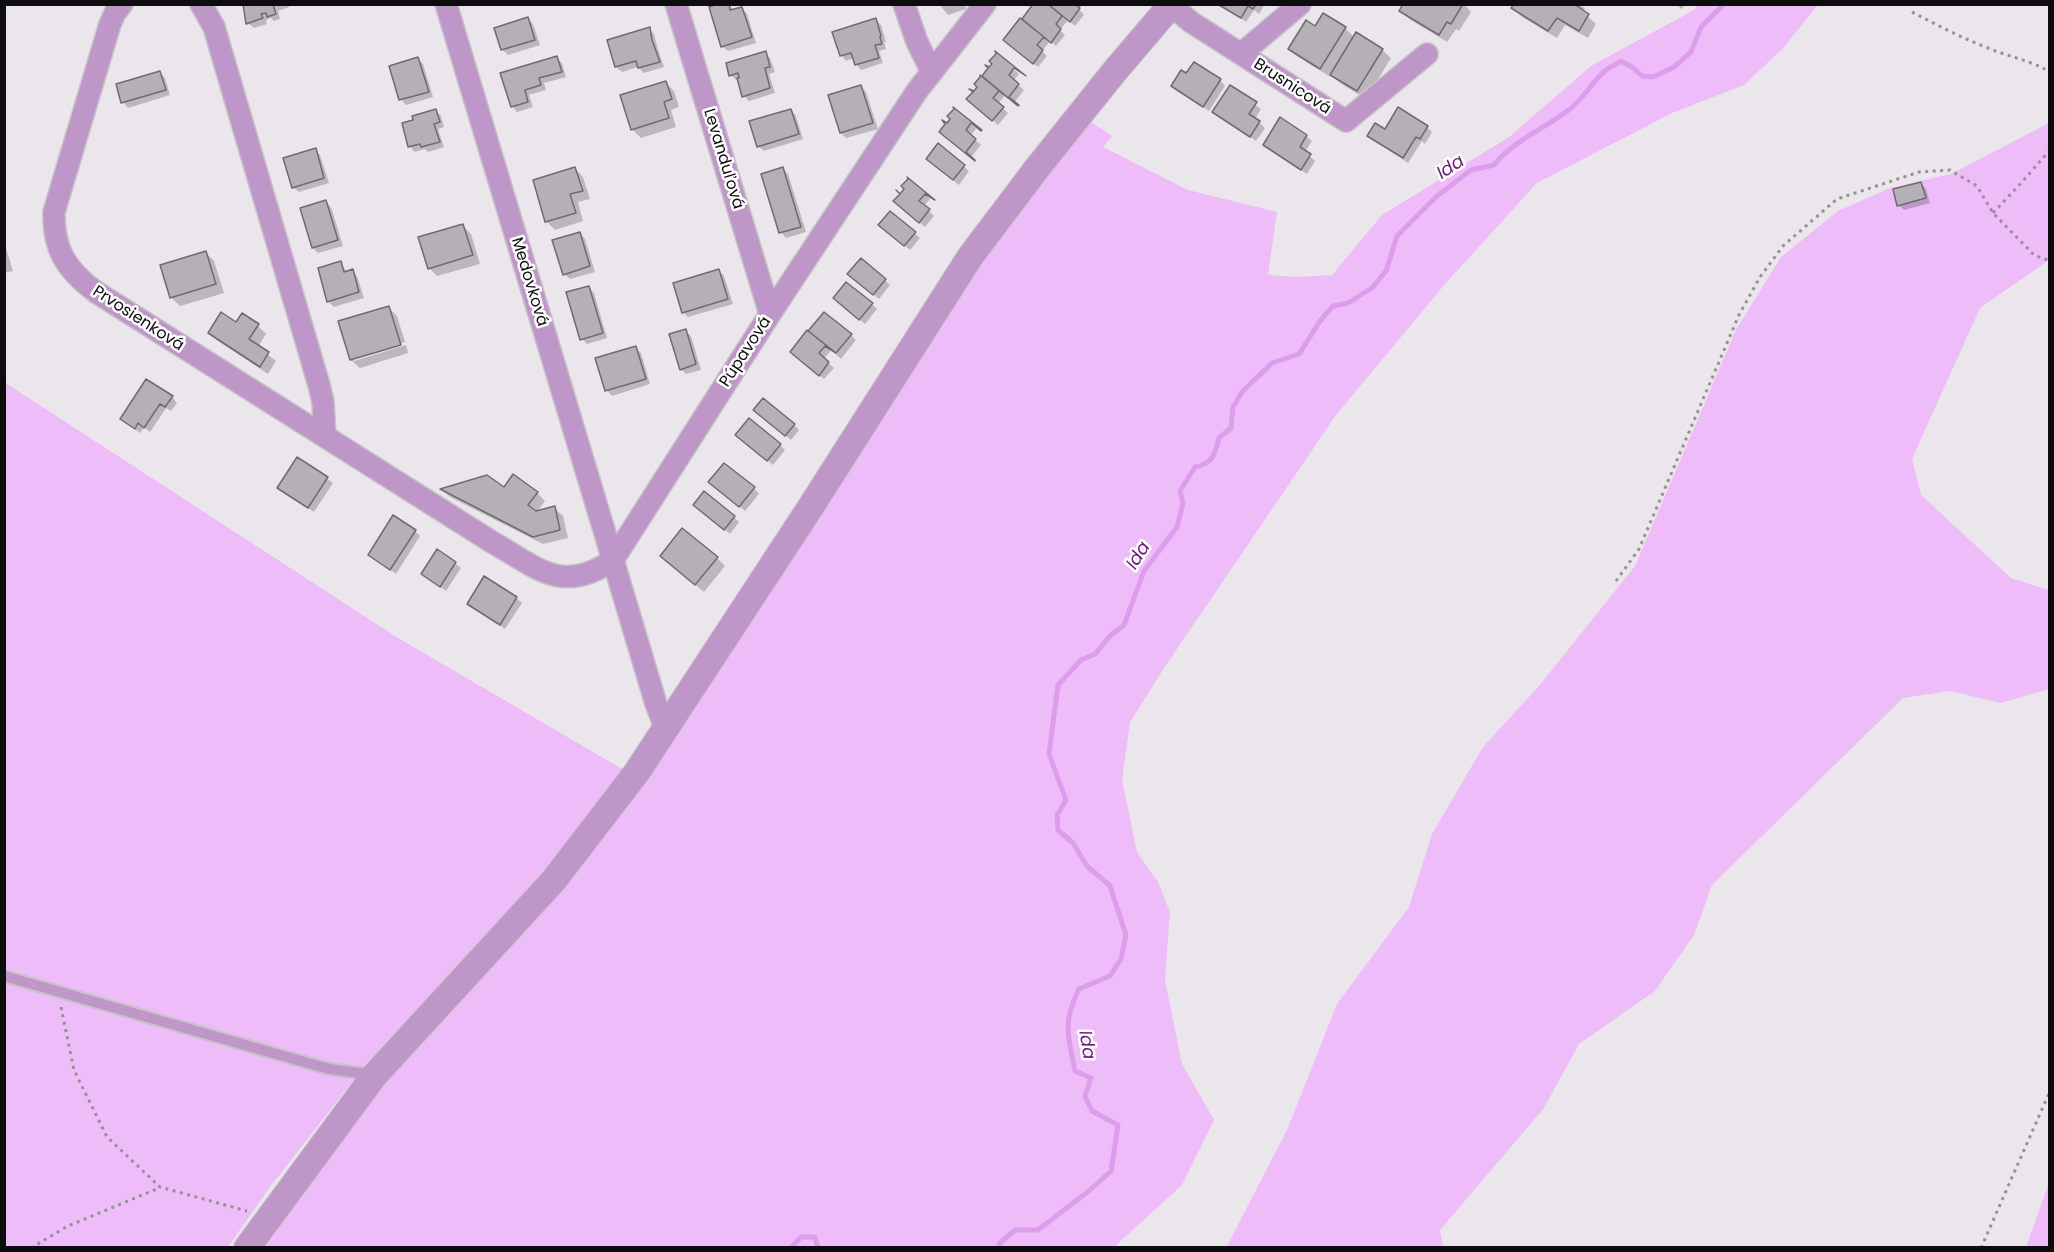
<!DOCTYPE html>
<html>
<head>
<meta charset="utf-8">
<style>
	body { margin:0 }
	#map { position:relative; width:2054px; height:1252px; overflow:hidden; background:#ebe5ec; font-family:Poppins,sans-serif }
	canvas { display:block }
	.frame { position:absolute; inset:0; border:6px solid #0d0c0e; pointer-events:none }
</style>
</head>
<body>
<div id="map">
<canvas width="2054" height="1252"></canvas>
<div class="frame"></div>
</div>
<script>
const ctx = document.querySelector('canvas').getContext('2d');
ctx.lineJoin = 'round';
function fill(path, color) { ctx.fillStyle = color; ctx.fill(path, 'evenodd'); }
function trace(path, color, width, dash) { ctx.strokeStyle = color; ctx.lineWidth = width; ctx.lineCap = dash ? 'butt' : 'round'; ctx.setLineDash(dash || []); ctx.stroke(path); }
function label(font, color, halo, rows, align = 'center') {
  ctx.font = font + ' Poppins,sans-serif'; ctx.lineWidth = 5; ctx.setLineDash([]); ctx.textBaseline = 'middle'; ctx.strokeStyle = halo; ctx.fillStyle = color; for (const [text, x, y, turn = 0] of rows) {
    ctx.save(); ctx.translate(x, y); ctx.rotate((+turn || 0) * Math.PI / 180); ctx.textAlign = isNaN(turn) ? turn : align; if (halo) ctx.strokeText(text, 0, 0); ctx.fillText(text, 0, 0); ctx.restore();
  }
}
fill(new Path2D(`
	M1698 5H1818L1783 48 1744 85 1672 113 1537 183 1445 284 1336 415 1164 668 1130 722 1122 780 1137 852 1158 882 1170 912 1165 980 1182 1064 1214 1120 1182 1185 1114 1247 265 1248 364 1107 632 801 967 279 1088 120 1112 136 1103 147 1188 190 1277 212 1268 275 1295 277 1332 275 1382 215 1509 137 1591 66 1694 10Z
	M2049 121V260L1980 308 1912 459 1921 495 2011 578 2049 590V689L2001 703 1950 691 1903 698 1712 885 1694 935 1655 991 1579 1044 1544 1108 1440 1230 1443 1247 1226 1248 1288 1128 1337 1004 1409 907 1432 834 1483 747 1539 686 1635 566 1736 330 1781 257 1838 211 1890 188 1951 174 2047 124Z
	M4 382 398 638 629 773 545 874 366 1064 270 1187 228 1247H5Z
	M2049 1183V1247H2026Z`), '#eebdf9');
fill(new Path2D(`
	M244 4H289V7L278 11 280 19 274 21 271 18 266 20 267 24 254 28 248 23Z
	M723 4H729L734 11 742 8 747 14 756 43 728 51 722 46Z
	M939 4H965L966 9 948 15Z
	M1036 4H1083L1079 9 1084 15 1075 26 1068 20 1060 30 1065 35 1056 46 1050 41 1042 51 1047 56 1038 67 1005 40Z
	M1221 4H1265L1259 14 1254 10 1246 22Z
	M1435 4H1464L1471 12 1459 31 1456 29 1447 42 1409 19 1401 10Z
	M1516 4H1580L1585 9 1583 12 1596 24 1588 38 1565 25 1557 38 1522 17 1513 8Z
	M1675 4H1685L1682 9Z
	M528 19 533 24 540 45 508 55 503 50 496 29Z
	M876 20 881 25 886 42H884L886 49 879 51 883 63 861 70 856 64 854 58 846 61 841 55Z
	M1316 28H1345L1354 37 1356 34 1382 50 1391 58 1366 99 1340 83 1330 73 1329 76 1298 57 1290 49Z
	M649 29 654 34 657 46 664 67 644 73 638 67 622 72 616 67 609 42Z
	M765 53 770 58 775 72 769 74 775 93 749 101 744 96 739 79 736 80 731 75Z
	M997 55 1019 74 1013 81 1024 90 1014 103 1005 95 998 104 1008 113 998 125 974 105 979 88 976 85 994 63Z
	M556 58 562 63 566 77 544 83 546 90 529 95 533 107 517 112 512 106 502 74Z
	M418 59 423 64 433 97 406 105 401 99Z
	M160 73 165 78 170 95 128 108 123 102Z
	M1220 80 1225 86 1209 111 1173 86Z
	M666 83 674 91 679 107 671 110 676 127 641 138 632 129Z
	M861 86 866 92 878 129 846 138 841 133Z
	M1230 87 1261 109 1255 119 1265 128 1256 141 1214 112Z
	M791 110 796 116 803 139 764 151 758 146Z
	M955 110 976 129 970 136 981 145 971 157 946 137Z
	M436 111 441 116 444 127 438 129 444 147 428 152 425 149 415 152 410 147Z
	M1427 127 1432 132 1425 144 1422 141 1408 163 1369 136 1385 131Z
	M1306 136 1312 141 1305 152 1315 161 1307 174 1264 145Z
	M938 145 969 171 959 185 933 164Z
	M315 150 320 155 329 183 299 192 293 187Z
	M575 169 583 177 590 199 578 202 583 221 555 230 547 222 535 181Z
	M783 169 788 174 806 232 786 238 781 232Z
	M1921 183 1926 189 1930 203 1904 210 1899 205Z
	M925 194 930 199 924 206 934 216 925 227 901 207Z
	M326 202 331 207 343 246 318 253 313 248Z
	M890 213 920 238 910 250 886 230Z
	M462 225 471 234 480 264 437 276 429 268Z
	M580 233 585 239 595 272 570 279 564 274Z
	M4 241 13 271 4 273Z
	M206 253 214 261 224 293 180 306 171 297Z
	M340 263 347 272 352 271 357 276 364 298 334 307 329 302 319 269Z
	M719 271 724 276 733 304 688 317 683 312Z
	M855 279 885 280 890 285 879 299Z
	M588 287 594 293 607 338 587 344 582 339Z
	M841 304H872L877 309 865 324Z
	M388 307 397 316 405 342 354 358V361L406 345 408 353 360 368 351 360Z
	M242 316 258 326 266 334 258 347 276 361 268 374 218 341 210 333 237 324Z
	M685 331 691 336 701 370 686 374 681 369Z
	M851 335 856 340 841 359 831 350 824 359 834 368 824 379 797 357Z
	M635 348 641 353 650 384 612 396 607 390Z
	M172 397 177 403 171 411 166 408 150 432 144 427 140 433 122 419Z
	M760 415 794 425 799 430 791 440Z
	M742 440 780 445 785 450 773 465Z
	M298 459 333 483 314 512 279 488Z
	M716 487 754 488 759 494 745 511Z
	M504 489 537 493 545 501 537 512 554 508 563 516 568 538 543 544 450 497 442 490Z
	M700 510 734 517 739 522 730 534Z
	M415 531 420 536 396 574 370 555Z
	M717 558 725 566 704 592 670 564Z
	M455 563 461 568 446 591 423 574Z
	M516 598 522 603 505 629 469 603Z`), '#0003');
trace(new Path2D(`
	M791 1248 801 1237H815L818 1248
	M999 1248 1000 1243 1015 1230H1038L1090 1190 1111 1171 1118 1125 1092 1111 1085 1096 1091 1078 1075 1071C1068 1034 1062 1024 1079 989L1110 976 1121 959 1126 935 1110 886 1087 866 1073 843 1058 830 1057 815 1066 800 1049 754 1058 685 1081 660 1095 654 1111 635 1124 625 1144 571 1177 527 1183 503 1180 491 1195 467C1213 463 1215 455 1219 438L1231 428 1233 407 1242 392 1272 363 1299 354 1320 321 1333 306 1348 303 1372 288 1386 271 1397 236 1437 196 1471 170 1494 165C1514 140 1544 129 1570 109 1583 99 1592 82 1605 71 1610 67 1616 64 1621 61L1632 67 1642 76 1653 77 1674 67 1691 52 1701 27 1724 4`), '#dc9deb', 5);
const building = new Path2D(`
	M243 4H276L273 5 276 14 267 17 266 13 261 14 263 18 246 24Z
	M717 4H729L730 10 742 7 752 37 721 47 709 7Z
	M1033 4H1048L1062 16 1056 24 1061 29 1051 43 1022 19Z
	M1048 4H1075L1080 8 1070 22Z
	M1256 4 1253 9 1248 6 1241 18 1219 5Z
	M1403 4H1463L1451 24 1447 22 1439 35 1399 11Z
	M1514 4H1574L1589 14 1579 31 1557 18 1548 31 1511 8Z
	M1323 13 1346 27 1320 69 1288 49 1306 20 1315 26Z
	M528 17 535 40 501 50 494 28Z
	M876 18 881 36 880 37 882 44 875 45 879 58 855 65 851 53 840 56 832 32Z
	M1020 18 1044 37 1037 45 1043 50 1033 64 1003 40Z
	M650 27 652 40 660 62 638 68 636 61 615 67 607 40Z
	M1356 32 1383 49 1357 91 1330 75Z
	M766 51 770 67 765 68 770 88 742 97 737 78H739L738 73 729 76 726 63Z
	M995 51 1026 76 1014 68 1009 75 1019 84 1009 97 1019 105 1018 106 982 76 988 68 985 65 989 67 992 64 989 61 996 54Z
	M557 56 562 72 539 78 541 85 525 90 528 102 511 107 500 73Z
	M418 57 429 92 399 100 389 66Z
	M1194 62 1221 79 1203 107 1171 86 1181 70 1186 73Z
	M160 71 166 90 121 103 116 84Z
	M980 75 1008 98 999 91 993 98 1004 107 992 121 966 99 973 92 969 89 974 91 977 87 974 84 980 77Z
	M666 81 672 99 664 102 669 118 631 130 620 95Z
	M861 85 873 123 840 133 828 95Z
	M1230 85 1257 102 1249 114 1260 121 1250 137 1212 112Z
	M953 107 982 130 981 131 971 123 966 130 976 139 966 152 975 160V161L939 132 945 124 942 120 947 123 950 119 947 116 954 109Z
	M1398 107 1428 126 1420 139 1416 137 1403 158 1367 136 1375 123 1385 129Z
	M436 109 440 122 434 124 440 142 421 147 420 144 408 147 402 123 413 120 412 116Z
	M791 109 799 134 757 147 749 121Z
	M1280 117 1307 135 1300 147 1311 154 1301 170 1263 145Z
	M938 143 965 165 953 180 926 159Z
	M316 148 324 178 292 188 283 158Z
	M575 167 583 191 570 194 576 213 545 222 533 180Z
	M783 167 801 227 779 233 761 174Z
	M907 177 935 200 925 194 919 201 930 209 919 223 893 201 900 194 896 190 900 194 904 189 901 186 908 179Z
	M1921 182 1926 198 1897 206 1893 189Z
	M326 200 338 240 312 248 300 208Z
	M890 211 916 232 904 246 878 225Z
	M463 224 473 255 428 269 418 237Z
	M580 232 590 266 563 275 552 240Z
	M206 251 216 284 170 298 160 265Z
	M861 258 886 279 873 295 847 274Z
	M341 261 344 272 353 269 359 292 327 302 318 268Z
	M719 269 728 299 682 313 673 283Z
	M846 282 873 303 859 320 833 298Z
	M589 286 603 333 580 340 566 292Z
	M389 306 401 345 350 360 338 321Z
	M221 312 236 322 242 313 259 324 249 339 269 352 260 367 208 333Z
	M824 312 852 334 836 353 808 331Z
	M686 329 696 364 680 370 669 334Z
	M807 330 836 353 825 346 819 353 829 362 819 376 790 352Z
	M636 346 646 379 605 391 595 358Z
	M146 379 173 396 165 407 160 404 144 428 138 423 135 429 120 419Z
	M763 398 795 424 785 436 753 410Z
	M749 418 781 444 767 461 735 435Z
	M297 457 328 477 308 508 277 488Z
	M724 463 755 487 739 507 708 482Z
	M513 474 538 492 528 505 536 511 555 506 560 530 533 537 440 489 487 475 504 487Z
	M704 491 735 516 724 530 693 505Z
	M393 515 416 530 390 570 368 555Z
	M682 528 718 557 695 585 660 556Z
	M437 549 456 562 440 587 421 574Z
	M484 576 517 597 500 625 467 604Z`);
fill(building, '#b5afb6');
trace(building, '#706b71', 1.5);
const service = new Path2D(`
	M4 976 329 1069 374 1075`);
const minor = new Path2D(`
	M122 4 115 13 110 24 54 212C53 249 66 270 96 292L492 542C538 568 562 595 613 560L446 4
	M201 4 214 27 319 385 323 402 325 437
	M676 4 770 314
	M904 4 917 42 932 72
	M1171 5 1191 22 1346 121 1427 54
	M1241 54 1300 4
	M665 727 656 704 613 560 770 314 917 91 985 4`);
const tertiary = new Path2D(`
	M247 1248 374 1076 554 880 637 772 812 505 970 257 1038 167 1114 72 1172 4`);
trace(service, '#c7c2c8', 14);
trace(minor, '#c7c2c8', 24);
trace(tertiary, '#c7c2c8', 28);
trace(new Path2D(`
	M1912 12C1937 25 1962 38 1988 48 2009 57 2030 60 2050 72
	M1993 213 2022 182 2050 150
	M1616 581 1639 549 1739 315 1760 277 1783 246 1837 199 1919 172 1950 170 1977 186 1993 213 2034 255 2050 261
	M61 1007 74 1070 107 1137 160 1187 247 1211
	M31 1248 68 1226 159 1188
	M1981 1248 2050 1091`), '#969297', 3, [3, 4.5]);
trace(service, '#bf96c8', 10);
trace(minor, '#bf96c8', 21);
trace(tertiary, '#bf96c8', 26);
label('16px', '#0d0c0e', '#fff', [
	["Brusnicová",1292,87,33],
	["Levanduľová",723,159,73],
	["Medovková",529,282,73],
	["Prvosienková",138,319,33],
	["Púpavová",746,352,-57]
]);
label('italic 18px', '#6b207c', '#fff', [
	["Ida",1451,168,-33],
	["Ida",1139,556,-58],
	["Ida",1086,1045,81]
]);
</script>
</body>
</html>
